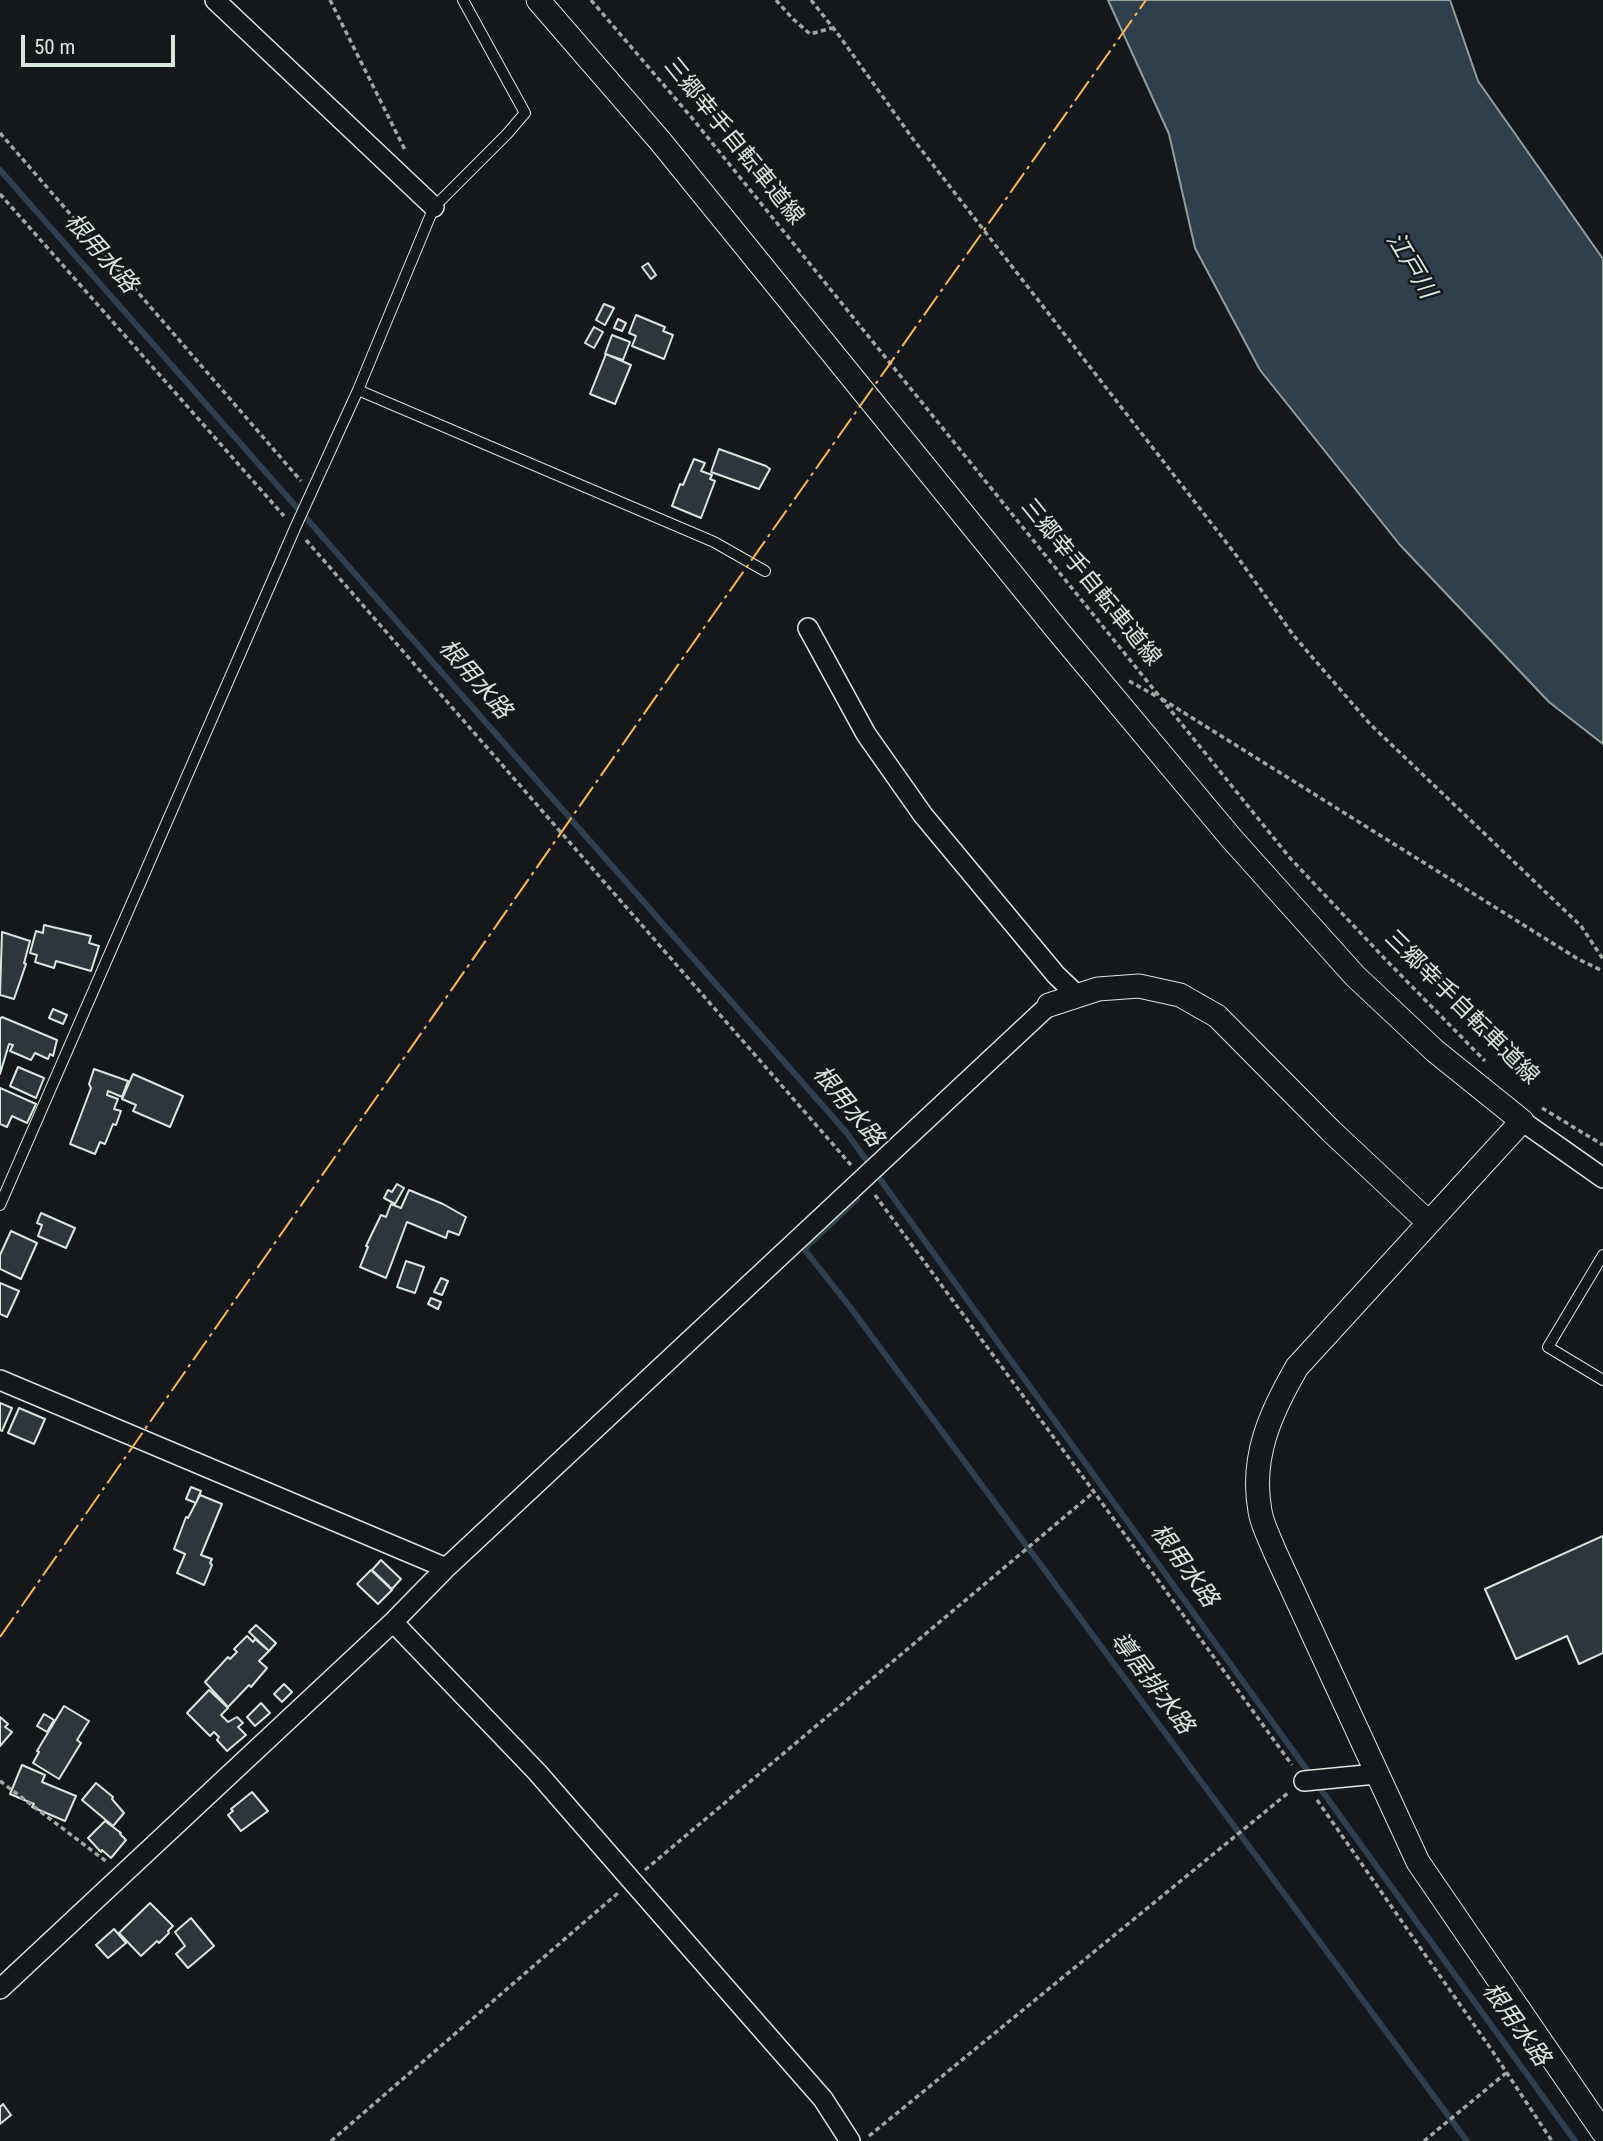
<!DOCTYPE html>
<html>
<head>
<meta charset="utf-8">
<style>
	body { margin:0 }
	#map { position:relative; width:1603px; height:2141px; overflow:hidden; background:#14181c; font-family:"Roboto Condensed",sans-serif }
	canvas { display:block }
	.scale { position:absolute; left:21px; top:35px; width:154px; height:32px; box-sizing:border-box; border:4px solid #d8e6dc; border-top:0; padding-left:9px; font-size:21px; line-height:24px; white-space:nowrap; color:#d8e6dc; -webkit-text-stroke:5px #14181c; paint-order:stroke }
</style>
</head>
<body>
<div id="map">
<canvas width="1603" height="2141"></canvas>
<div class="scale">50 m</div>
</div>
<script>
const ctx = document.querySelector('canvas').getContext('2d');
ctx.lineJoin = 'round';
function fill(path, color) { ctx.fillStyle = color; ctx.fill(path, 'evenodd'); }
function trace(path, color, width, dash) { ctx.strokeStyle = color; ctx.lineWidth = width; ctx.lineCap = dash ? 'butt' : 'round'; ctx.setLineDash(dash || []); ctx.stroke(path); }
function label(font, color, halo, rows, align = 'center') {
  ctx.font = font + ' "Roboto Condensed","Noto Sans JP",sans-serif'; ctx.lineWidth = 5; ctx.setLineDash([]); ctx.textBaseline = 'middle'; ctx.strokeStyle = halo; ctx.fillStyle = color; for (const [text, x, y, turn = 0] of rows) {
    ctx.save(); ctx.translate(x, y); ctx.rotate((+turn || 0) * Math.PI / 180); ctx.textAlign = isNaN(turn) ? turn : align; if (halo) ctx.strokeText(text, 0, 0); ctx.fillText(text, 0, 0); ctx.restore();
  }
}
const water = new Path2D(`
	M1108 0H1450L1478 81 1603 259V744L1549 702 1400 545 1260 370 1195 248 1169 134Z`);
fill(water, '#2f3f4d');
trace(water, '#939e99', 2);
trace(new Path2D(`
	M0 170 846 1132 1575 2141
	M857 1199 804 1249 850 1307 1467 2141`), '#2f3f4d', 6);
const building = new Path2D(`
	M648 263 656 275 651 279 642 267Z
	M604 304 614 308 605 325 596 320Z
	M636 315 665 327 663 331 673 335 664 359 632 346 636 336 629 333Z
	M618 319 626 323 622 331 614 328Z
	M594 327 603 332 594 348 585 343Z
	M612 335 630 342 623 360 605 354Z
	M606 354 631 365 615 404 590 394Z
	M719 449 766 466 770 469 759 489 711 472Z
	M694 459 705 463 701 471 712 475 710 479 715 481 701 518 672 506 680 484 683 485Z
	M44 925 91 936 89 943 99 946 91 971 56 961 54 968 35 962 37 955 30 953 36 931 43 933Z
	M2 932 30 941 24 963 26 964 14 999 0 995Z
	M53 1009 67 1015 63 1024 49 1018Z
	M2 1017 57 1040 53 1056 50 1054 48 1059 35 1053 31 1060 10 1051 13 1045 9 1044 0 1074V1019Z
	M18 1067 44 1078 36 1098 10 1086Z
	M94 1069 128 1081 122 1097 108 1091 107 1095 118 1099 114 1109 121 1111 116 1125 113 1124 105 1144 100 1142 95 1154 70 1144 91 1088 89 1084Z
	M133 1074 183 1096 170 1127 133 1111 136 1105 122 1099Z
	M0 1088 36 1104 27 1123 12 1116 7 1127 0 1124Z
	M397 1184 404 1188 395 1204 384 1198 388 1190 392 1192Z
	M409 1190 443 1204 466 1217 459 1235 448 1231 446 1238 407 1222 386 1278 360 1267 368 1247 366 1246 381 1215 386 1217 391 1204 401 1208Z
	M41 1213 75 1228 66 1248 38 1236 42 1225 37 1223Z
	M11 1231 37 1243 21 1279 0 1269V1255Z
	M406 1261 424 1267 415 1293 397 1287Z
	M441 1278 448 1281 442 1295 434 1292Z
	M0 1283 19 1291 7 1317 0 1314Z
	M431 1298 441 1302 438 1309 428 1304Z
	M0 1403 12 1408 2 1431 0 1430Z
	M19 1408 45 1419 34 1444 8 1433Z
	M191 1487 201 1491 196 1503 186 1499Z
	M200 1495 222 1504 201 1555 212 1559 210 1563 212 1565 204 1585 177 1573 185 1554 174 1549 186 1517 188 1518Z
	M1603 1536V1653L1579 1664 1567 1636 1516 1659 1485 1589Z
	M381 1560 401 1579 392 1589 372 1570Z
	M371 1570 392 1590 378 1604 357 1584Z
	M256 1625 276 1643 269 1651 249 1632Z
	M247 1636 253 1642 255 1639 269 1651 259 1661 267 1668 251 1687 249 1685 228 1707 205 1682 228 1657 230 1659 237 1652 234 1649Z
	M284 1684 292 1692 282 1702 274 1694Z
	M209 1690 228 1708 221 1715 228 1722 237 1717 243 1723 238 1727 246 1735 227 1751 217 1740 219 1737 214 1732 210 1736 187 1713Z
	M261 1703 270 1713 255 1726 247 1717Z
	M64 1706 89 1721 77 1740 81 1743 59 1779 33 1763 39 1752 37 1751Z
	M44 1714 54 1720 47 1732 37 1726Z
	M0 1717 8 1724 5 1727 12 1732 0 1746Z
	M22 1765 45 1775 42 1782 76 1796 65 1821 32 1807 34 1804 10 1794Z
	M96 1783 113 1797 112 1799 124 1813 113 1826 82 1800Z
	M252 1792 268 1811 241 1831 228 1815 233 1811 231 1809Z
	M105 1821 121 1833 120 1834 126 1840 111 1858 102 1850 101 1852 88 1838Z
	M150 1903 173 1926 168 1931 169 1933 159 1943 157 1941 141 1956 119 1933Z
	M191 1918 214 1946 188 1968 176 1954 185 1946 175 1932Z
	M114 1929 126 1943 108 1958 96 1945Z
	M3 2104 11 2115 0 2124V2107Z`);
fill(building, '#2c363c');
trace(building, '#d8e6dc', 2);
const service = new Path2D(`
	M358 390 714 542 765 571
	M0 1205 295 528 358 390 434 207 507 134 525 113 463 0
	M1603 1255 1548 1347 1603 1380`);
const minor = new Path2D(`
	M215 0 434 207
	M808 628 866 734 923 815 1056 975 1078 996
	M1522 1121 1603 1178
	M0 1380 446 1568
	M393 1622 537 1772 632 1881 823 2099 850 2141
	M1304 1781 1376 1774
	M0 1989 393 1622 446 1568 1049 1005`);
const tertiary = new Path2D(`
	M538 0 661 142 1058 631 1232 839 1355 976 1435 1051 1522 1121 1297 1367C1271 1412 1250 1457 1260 1511 1262 1525 1270 1539 1275 1552L1418 1862 1603 2132
	M1049 1005 1098 989 1139 986 1180 995 1217 1016 1331 1131 1428 1222`);
trace(service, '#d8e6dc', 12);
trace(minor, '#d8e6dc', 22);
trace(tertiary, '#d8e6dc', 25);
trace(new Path2D(`
	M330 0 406 152
	M591 0 692 118 1290 858 1385 959 1485 1061
	M776 0 792 18 810 34 832 28
	M811 0 838 34 913 139 1236 555 1294 636 1370 724 1581 926 1603 959
	M0 133 301 481
	M0 194 284 516
	M306 540 851 1165
	M1129 681 1156 696
	M1162 699 1578 959 1603 971
	M1542 1108 1603 1145
	M875 1195 1094 1492 1292 1765
	M0 1781 107 1862
	M1317 1800 1491 2049 1552 2141
	M645 1870 1094 1492
	M869 2136 1288 1793
	M331 2141 618 1893
	M1424 2141 1506 2073`), '#9da8a2', 3.5, [5, 3.5]);
trace(service, '#14181c', 10);
trace(minor, '#14181c', 19);
trace(tertiary, '#14181c', 23);
trace(new Path2D(`
	M0 1637 715 612 1146 0`), '#ffb74d', 2, [24, 5, 3.5, 5]);
label('23px', '#d8e6dc', '#14181c', [
	["三郷幸手自転車道線",733,142,51],
	["三郷幸手自転車道線",1090,583,51],
	["三郷幸手自転車道線",1461,1008,45]
]);
label('italic 24px', '#d8e6dc', '#14181c', [
	["根用水路",100,254,49],
	["江戸川",1410,266,59],
	["根用水路",474,680,49],
	["根用水路",847,1107,51],
	["根用水路",1183,1566,54],
	["導居排水路",1151,1684,53],
	["根用水路",1515,2025,54]
]);
</script>
</body>
</html>
